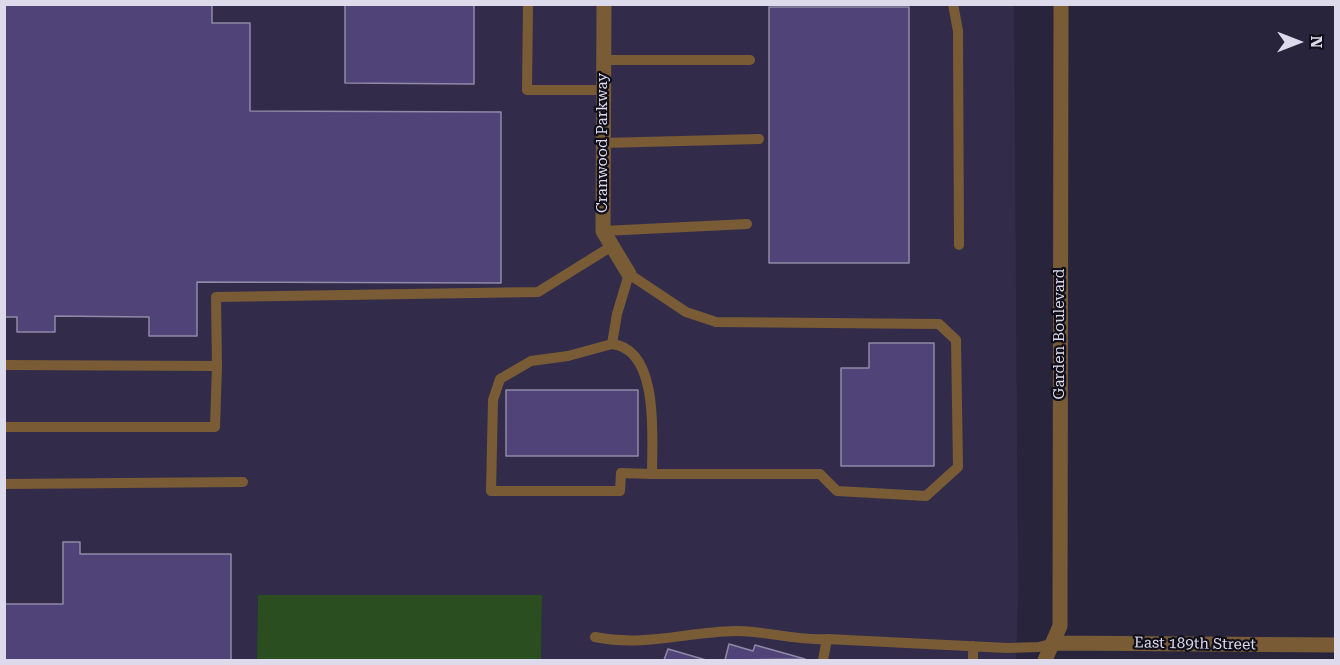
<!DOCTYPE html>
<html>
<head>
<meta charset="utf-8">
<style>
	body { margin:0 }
	#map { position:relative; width:1340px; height:665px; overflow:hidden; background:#28243c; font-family:"Roboto Serif",serif }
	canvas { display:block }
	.frame { position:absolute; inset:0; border:6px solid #dddbeb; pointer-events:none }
	.north { position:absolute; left:1268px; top:12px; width:60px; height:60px; -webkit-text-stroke:4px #110f1a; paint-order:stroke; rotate:90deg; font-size:16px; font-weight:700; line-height:24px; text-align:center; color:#dddbeb }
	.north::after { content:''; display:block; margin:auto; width:21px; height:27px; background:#dddbeb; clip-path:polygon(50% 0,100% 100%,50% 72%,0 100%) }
</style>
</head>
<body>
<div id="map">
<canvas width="1340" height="665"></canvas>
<div class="frame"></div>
<div class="north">N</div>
</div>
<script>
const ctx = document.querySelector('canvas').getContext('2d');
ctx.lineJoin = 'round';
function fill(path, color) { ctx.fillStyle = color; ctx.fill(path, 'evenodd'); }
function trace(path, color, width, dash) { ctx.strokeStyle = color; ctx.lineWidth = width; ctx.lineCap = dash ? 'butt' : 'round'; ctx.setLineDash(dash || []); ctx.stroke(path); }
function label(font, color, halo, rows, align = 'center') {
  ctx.font = font + ' "Roboto Serif",serif'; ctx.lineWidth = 4.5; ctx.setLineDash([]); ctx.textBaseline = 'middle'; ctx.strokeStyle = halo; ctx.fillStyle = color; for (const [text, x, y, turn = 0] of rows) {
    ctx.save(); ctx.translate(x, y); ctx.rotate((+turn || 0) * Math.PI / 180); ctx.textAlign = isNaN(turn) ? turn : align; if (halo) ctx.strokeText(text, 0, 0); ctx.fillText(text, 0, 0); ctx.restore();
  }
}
fill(new Path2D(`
	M4 5H1014L1018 594 1016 660H541L542 595H258L257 660H5Z`), '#322c4a');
fill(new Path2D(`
	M258 595H542L541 660H257Z`), '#2b4e21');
const building = new Path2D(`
	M4 4H212V23H250V111L501 112V283L197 282V336H149V317L55 316V332H17V317H4Z
	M345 4H474V84L345 83Z
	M769 7H909V263H769Z
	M869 343H934V466H841V368H869Z
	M506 390H638V456H506Z
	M63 542H80V554H231V660H4V604H63Z
	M729 644 753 651 755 645 805 659 725 660Z
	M668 649 706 660H664Z`);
fill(building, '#4f4378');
trace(building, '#8f8aa7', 1.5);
trace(new Path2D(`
	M528 4 527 90H603
	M953 4 958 31 959 245
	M603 60H750
	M603 143 759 139
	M603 231 747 224
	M629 274 686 312 716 322 939 324 956 340 958 467 926 496 837 491 820 474H652C652 439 660 349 612 344L617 314Z
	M612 344 568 356 531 361 500 379 493 400 491 491H620L621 473 652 474
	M4 365 217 366 215 427H4
	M217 366 216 297 538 292 612 246
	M4 484 243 482
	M595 637C646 647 685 632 736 631 768 631 795 641 827 639
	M973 646V660
	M823 660 827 639 1007 648 1039 647 1054 643`), '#795c36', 10);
trace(new Path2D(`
	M604 4 603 231 629 274
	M1054 643 1336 645
	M1045 660 1060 626 1061 4`), '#795c36', 15);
label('15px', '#dddbeb', '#110f1a', [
	["Cranwood Parkway",603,143,-90],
	["Garden Boulevard",1060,334,-90],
	["East 189th Street",1195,644,1]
]);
</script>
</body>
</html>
